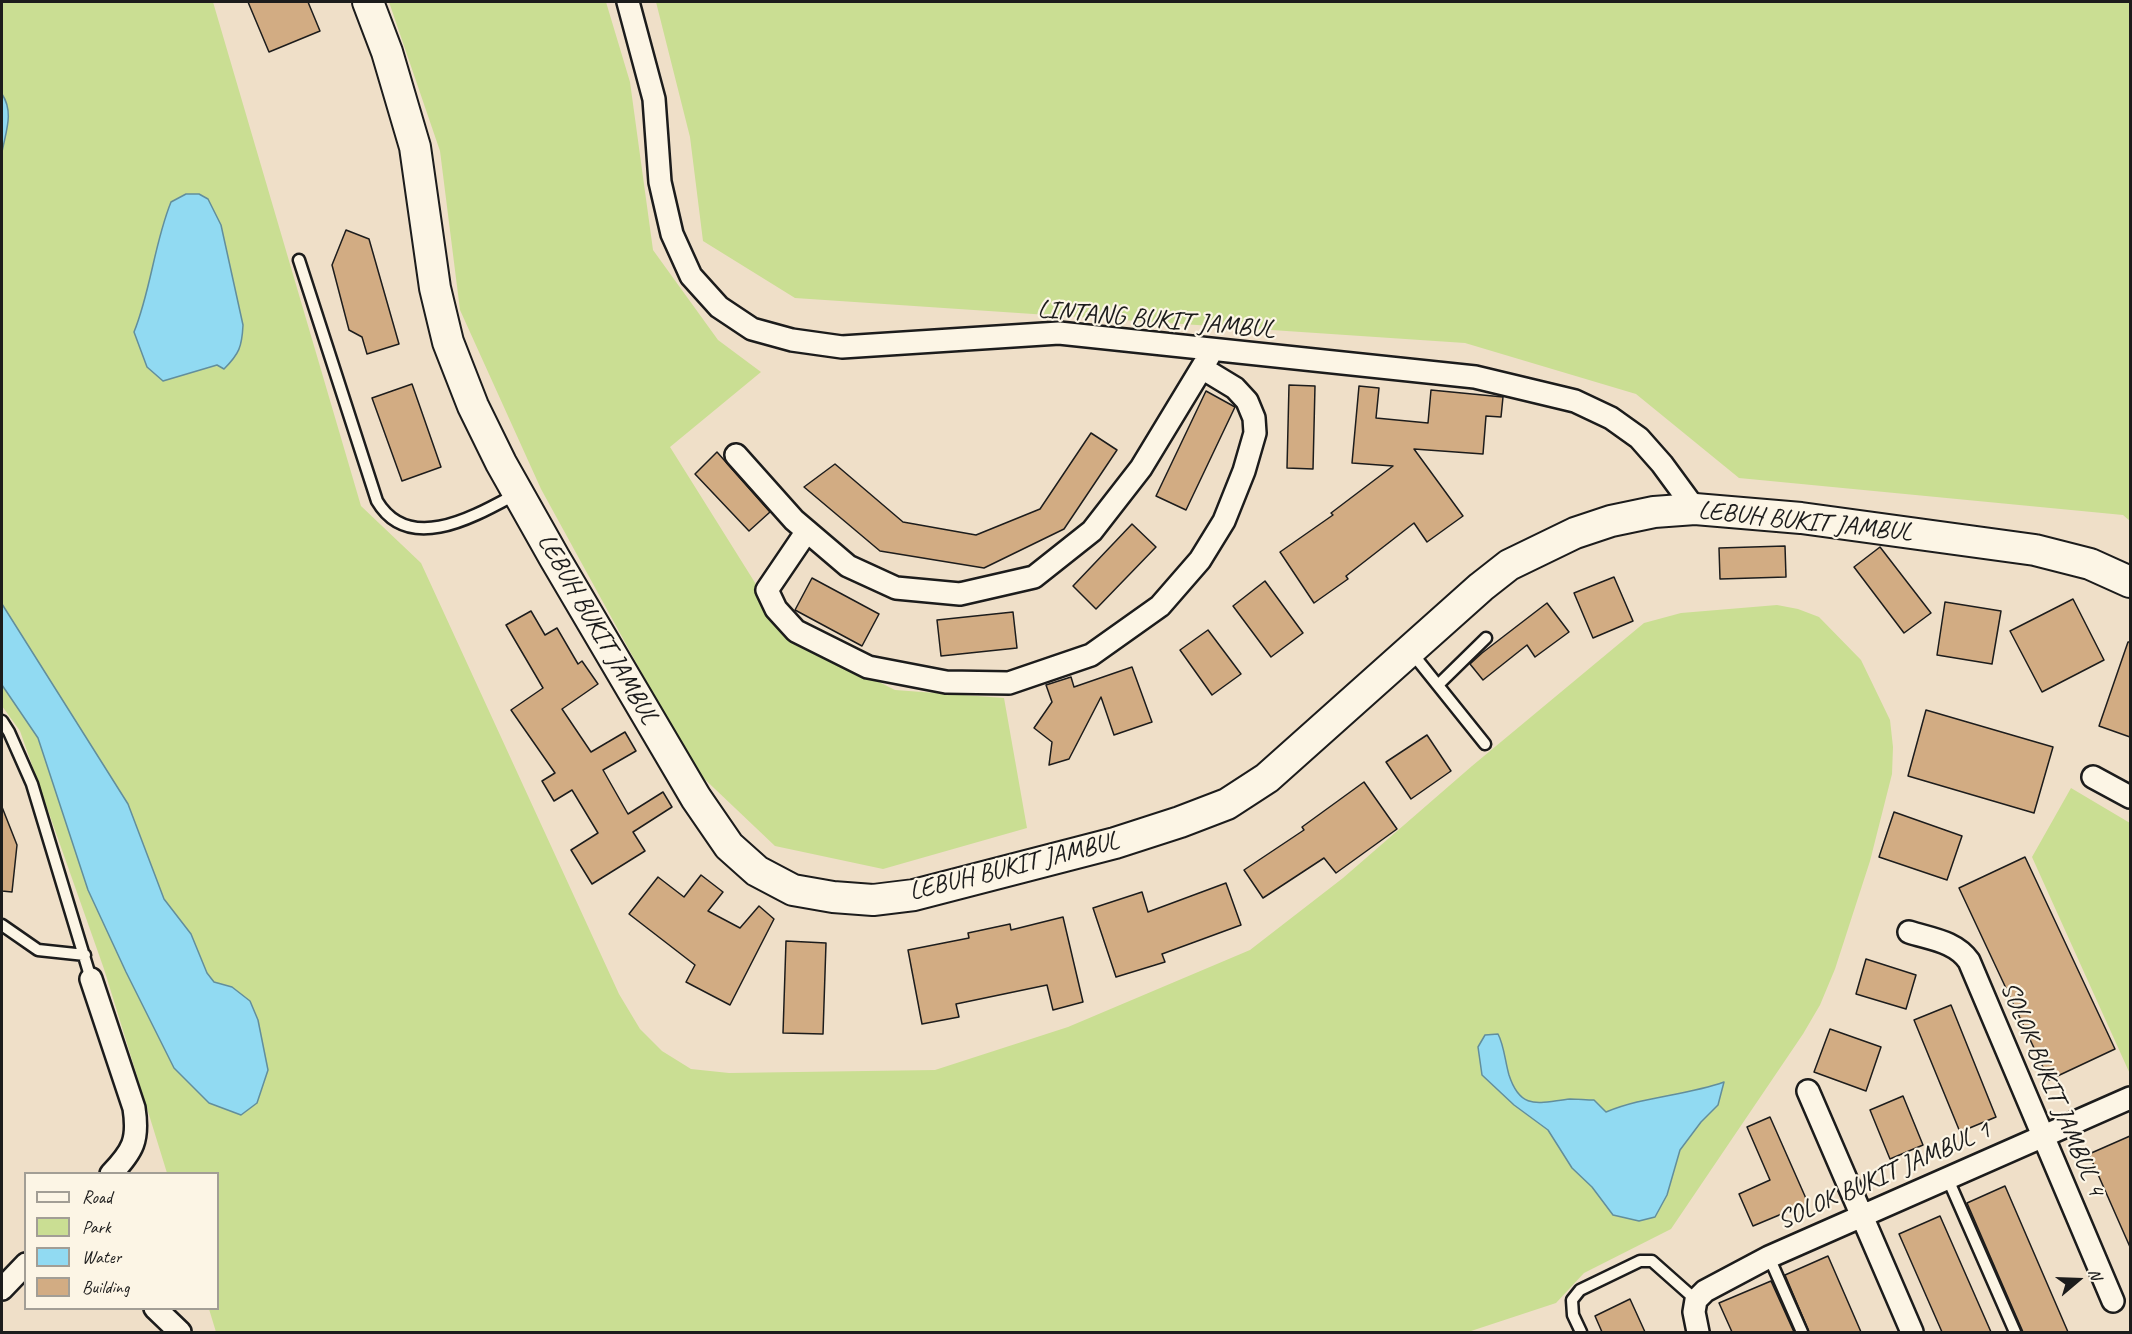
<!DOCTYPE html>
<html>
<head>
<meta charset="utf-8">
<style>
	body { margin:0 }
	#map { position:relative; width:2132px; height:1334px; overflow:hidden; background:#efdfc8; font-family:Caveat,sans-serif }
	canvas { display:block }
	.frame { position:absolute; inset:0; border:3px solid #1c1c1c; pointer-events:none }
	.legend { position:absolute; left:24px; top:1172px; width:195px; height:138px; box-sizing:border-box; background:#fcf5e5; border:2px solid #a29e95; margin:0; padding:8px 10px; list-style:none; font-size:18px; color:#1c1c1c }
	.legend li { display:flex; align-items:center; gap:12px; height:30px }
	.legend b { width:30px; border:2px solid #a29e95 }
	.north { position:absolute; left:2048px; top:1250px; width:60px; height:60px; -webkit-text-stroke:4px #fcf5e5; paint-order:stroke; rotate:71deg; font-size:16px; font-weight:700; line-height:24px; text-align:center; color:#1c1c1c }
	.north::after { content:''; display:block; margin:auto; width:21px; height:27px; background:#1c1c1c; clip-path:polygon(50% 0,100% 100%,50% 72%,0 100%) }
</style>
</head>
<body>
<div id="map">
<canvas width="2132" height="1334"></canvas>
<div class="frame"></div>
<ul class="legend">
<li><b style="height:8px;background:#fcf5e5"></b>Road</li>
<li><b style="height:16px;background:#cade93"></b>Park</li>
<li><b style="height:16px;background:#91daf2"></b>Water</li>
<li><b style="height:16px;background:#d2ac83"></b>Building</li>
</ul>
<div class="north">N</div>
</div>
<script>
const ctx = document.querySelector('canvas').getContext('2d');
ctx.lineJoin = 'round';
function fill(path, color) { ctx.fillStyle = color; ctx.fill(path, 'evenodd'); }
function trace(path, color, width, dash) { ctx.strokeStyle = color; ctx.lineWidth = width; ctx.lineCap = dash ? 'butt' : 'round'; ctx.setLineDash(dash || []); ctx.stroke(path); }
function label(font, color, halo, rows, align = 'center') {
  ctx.font = font + ' Caveat,sans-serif'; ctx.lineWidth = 4.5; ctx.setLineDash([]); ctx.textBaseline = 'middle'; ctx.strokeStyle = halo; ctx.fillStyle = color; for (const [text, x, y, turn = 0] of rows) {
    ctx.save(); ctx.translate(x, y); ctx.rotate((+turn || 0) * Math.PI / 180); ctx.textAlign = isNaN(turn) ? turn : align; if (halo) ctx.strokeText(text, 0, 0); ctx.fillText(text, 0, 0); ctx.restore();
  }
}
fill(new Path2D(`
	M2 2H213L361 506 421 563 619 994 640 1029 662 1051 691 1069 729 1073 935 1070 1068 1027 1250 950 1343 878 1472 766 1644 623 1681 613 1777 605 1798 609 1819 617 1861 660 1890 720 1893 747 1892 774 1870 861 1835 969 1820 1005 1803 1034 1671 1229 1584 1273 1556 1303 1468 1332H216L209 1309 218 1308V1174L167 1173 104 969 20 731 2 706Z
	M389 2H606L630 82 653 250 718 340 761 372 670 447 789 637 895 690 1004 698 1027 828 883 869 775 846 695 770 541 489 460 310 440 151Z
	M656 2H2130V521L2123 515 1739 478 1636 394 1465 343 795 298 703 241 690 137Z
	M2071 788 2130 823V1074L2032 857Z`), '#cade93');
const water = new Path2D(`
	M2 94C14 112 6 131 2 152Z
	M186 194H199L208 199 221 225 243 325C242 347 239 354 224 369L217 365 163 381 147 367 134 332C151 290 154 244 171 202Z
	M2 604 128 804 164 899 191 934 207 973 214 982 232 987 250 1001 258 1020 268 1070 257 1103 241 1115 209 1103 174 1068 126 972 88 890 38 738 2 685Z
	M1498 1034C1504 1045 1505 1061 1509 1075 1521 1112 1540 1102 1570 1099 1578 1099 1586 1100 1594 1100L1606 1112C1644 1096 1685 1096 1724 1082L1718 1105 1701 1122 1680 1150 1667 1195 1655 1217 1639 1221 1613 1215 1592 1187 1572 1168 1548 1130 1514 1105 1482 1075 1478 1047 1485 1035Z`);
fill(water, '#91daf2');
trace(water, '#628e9c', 1.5);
const building = new Path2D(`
	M248 2H308L320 31 269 52Z
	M346 230 369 239 399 344 367 354 362 337 349 330 332 265Z
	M412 384 441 467 402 481 372 398Z
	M1289 385 1315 386 1313 469 1287 468Z
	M1359 386 1379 388 1376 418 1428 423 1431 390 1503 397 1501 417 1486 416 1483 454 1414 449 1463 516 1427 542 1414 523 1346 576 1348 579 1314 603 1280 552 1333 515 1331 513 1393 466 1352 463Z
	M1206 391 1235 407 1186 510 1156 496Z
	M1091 433 1117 450 1064 529 984 568 880 551 804 487 835 464 903 522 976 535 1040 509Z
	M717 452 770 512 749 531 695 474Z
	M1132 524 1156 547 1096 609 1073 586Z
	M1785 546 1786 577 1720 579 1719 548Z
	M1880 547 1931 613 1904 633 1854 567Z
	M1614 577 1633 621 1593 638 1574 593Z
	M812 578 879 614 862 646 795 610Z
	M1265 581 1303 633 1271 657 1233 606Z
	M2073 599 2104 660 2042 692 2010 631Z
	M1945 602 2001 611 1992 664 1937 655Z
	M1547 603 1569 632 1535 657 1527 645 1483 680 1470 664 1482 653Z
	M531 611 545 635 557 628 578 664 582 661 598 684 562 709 591 752 625 732 636 751 603 770 628 814 663 792 672 807 633 832 645 851 592 884 571 850 598 833 572 790 554 801 542 781 555 773 511 710 543 688 506 625Z
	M1013 612 1017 648 941 656 937 620Z
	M1208 630 1241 674 1212 695 1180 650Z
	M2128 642H2130V737L2099 726Z
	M1132 667 1152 722 1114 735 1101 697 1069 759 1049 765 1052 742 1034 728 1052 702 1046 685 1071 677 1074 687Z
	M1926 710 2053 747 2034 813 1908 776Z
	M1427 735 1451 771 1411 799 1386 762Z
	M1364 782 1397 829 1336 873 1324 858 1263 898 1244 870 1304 830 1302 827Z
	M2 807 17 845 12 892 2 891Z
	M1894 812 1962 836 1947 880 1879 857Z
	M2025 857 2115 1049 2049 1080 1959 888Z
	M701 875 723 892 708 911 740 928 759 906 774 919 730 1005 686 982 695 965 629 914 658 877 684 897Z
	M1226 883 1241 925 1162 954 1165 962 1116 977 1093 908 1142 892 1148 912Z
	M1063 917 1083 1002 1053 1010 1047 985 956 1004 959 1017 922 1024 908 950 969 938 968 933 1010 924 1011 930Z
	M786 941 826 943 823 1034 783 1033Z
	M1866 959 1916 975 1906 1009 1856 994Z
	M1951 1005 1996 1117 1960 1132 1914 1020Z
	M1830 1029 1881 1047 1866 1091 1814 1072Z
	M1903 1096 1923 1145 1890 1159 1870 1110Z
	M1770 1117 1808 1203 1753 1226 1739 1194 1770 1180 1747 1127Z
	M2130 1136V1247L2089 1154Z
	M2005 1186 2068 1332H2023L1996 1270 1967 1203Z
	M1940 1216 1991 1332H1942L1899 1234Z
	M1828 1256 1861 1332H1809L1785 1275Z
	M1771 1281 1794 1332H1732L1719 1303Z
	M1630 1299 1645 1332H1602L1595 1316Z`);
fill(building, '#d2ac83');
trace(building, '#1c1c1c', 1.5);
const lane = new Path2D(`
	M299 260 377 501C409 555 475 516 516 494
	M1412 653 1485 744
	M1438 685 1486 638
	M2 721 9 732 32 784 91 979
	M2 925 38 950 85 955
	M1947 1177 2015 1332
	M1769 1257 1802 1332
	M1581 1332 1573 1315 1572 1300 1580 1290 1640 1261H1652L1696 1300`);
const street = new Path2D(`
	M628 2 654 99 660 182 672 234 691 276 719 307 752 329 792 340 842 347 1059 333 1475 377 1575 401 1611 418 1639 438 1662 464 1695 509
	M736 455 794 520 848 566 896 588 960 594 1034 577 1092 531 1141 468 1209 356
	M807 531 767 590 776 609 796 631 868 667 946 682 1009 683 1091 655 1160 606 1200 560 1224 521 1244 471 1255 433 1254 418 1247 401 1235 388 1202 368
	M2093 777 2130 797
	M1909 932C1930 939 1955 941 1969 961L2113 1301
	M91 979 134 1108C139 1140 133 1151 111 1174
	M1808 1091 1912 1332
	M2 1289 26 1264
	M155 1308 180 1332
	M1698 1332 1694 1312 1696 1300 1705 1291 1769 1257 2130 1098`);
const secondary = new Path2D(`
	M368 2 387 52 415 147 435 288 448 342 473 406 501 463 554 557 696 798 729 846 757 871 793 890 833 897 873 900 914 895 1115 843 1180 822 1227 804 1267 778 1481 587 1509 565 1575 533 1611 521 1654 512 1695 509 1801 518 2035 550 2090 564 2130 582`);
trace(lane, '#1c1c1c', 15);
trace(street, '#1c1c1c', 26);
trace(secondary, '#1c1c1c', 34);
trace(lane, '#fcf5e5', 10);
trace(street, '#fcf5e5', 21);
trace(secondary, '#fcf5e5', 30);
label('26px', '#1c1c1c', '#fcf5e5', [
	["LINTANG BUKIT JAMBUL",1156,320,5],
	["LEBUH BUKIT JAMBUL",1805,522,6],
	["LEBUH BUKIT JAMBUL",597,629,60],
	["LEBUH BUKIT JAMBUL",1014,867,-14],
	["SOLOK BUKIT JAMBUL 4",2052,1089,67],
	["SOLOK BUKIT JAMBUL 1",1884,1176,-24]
]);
</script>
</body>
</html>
